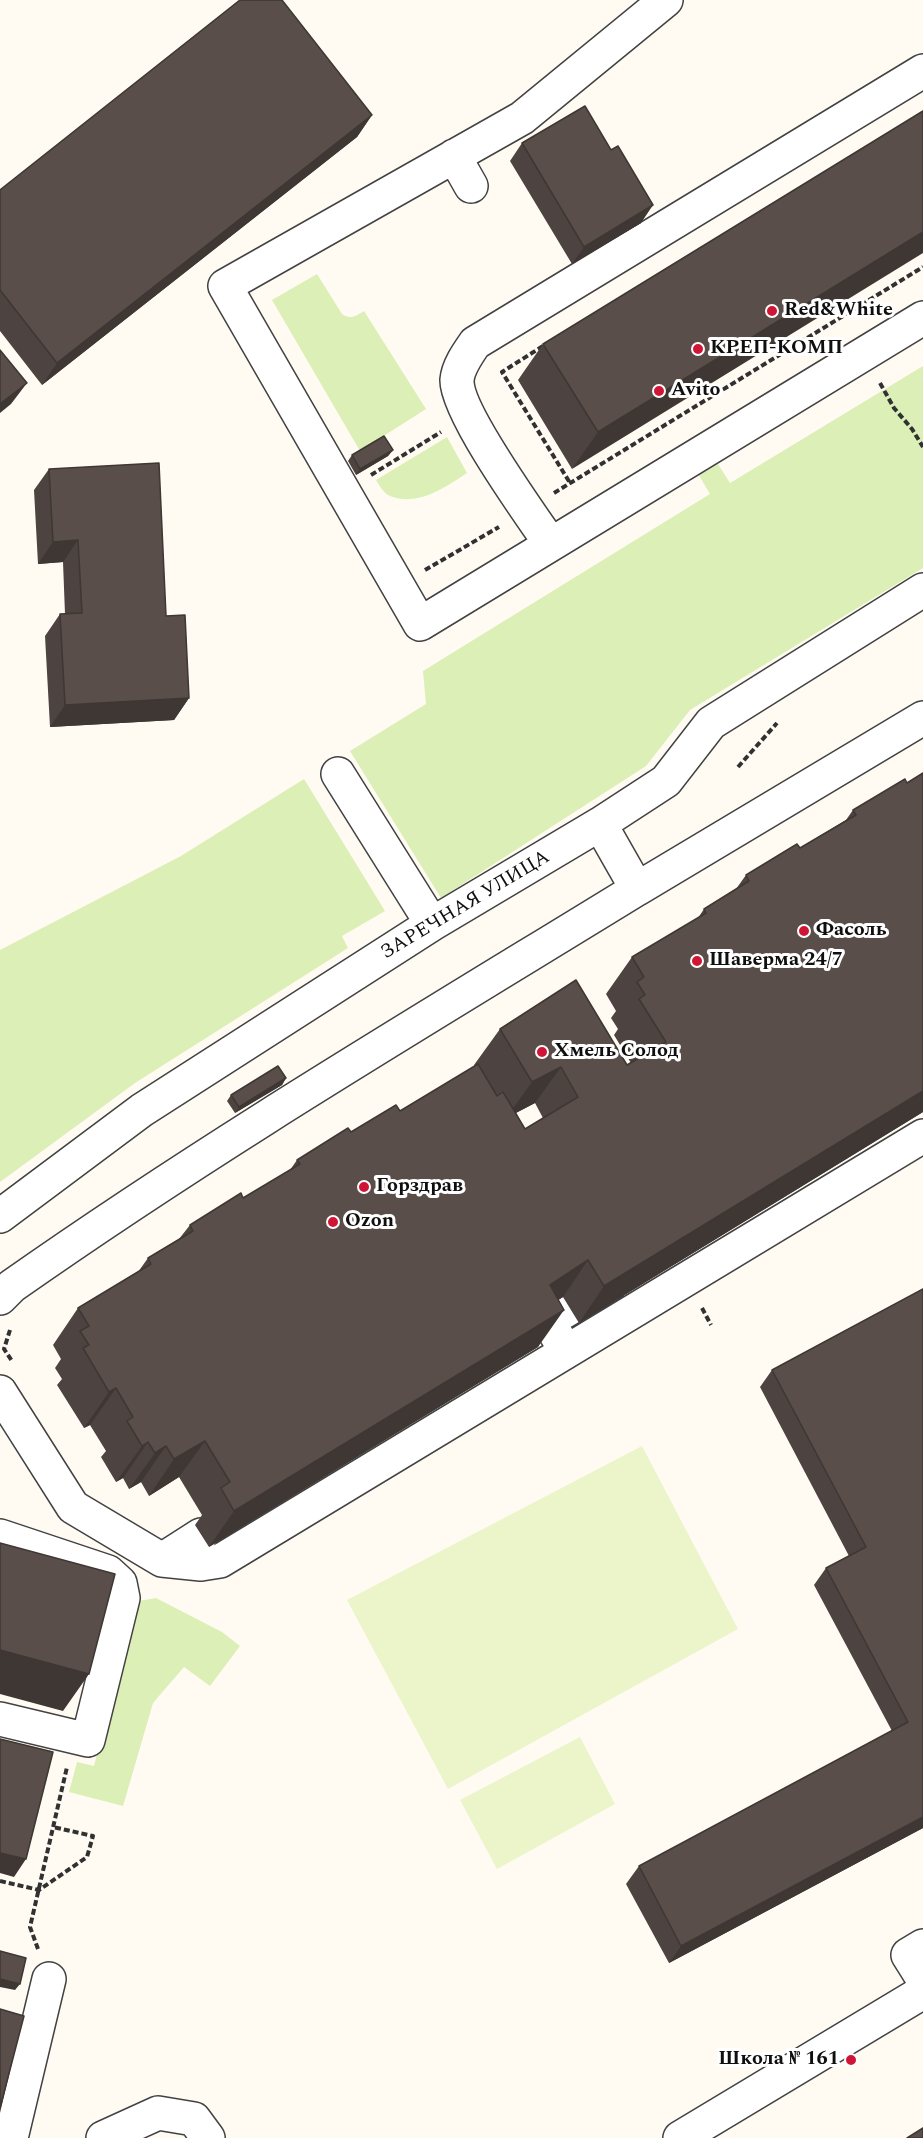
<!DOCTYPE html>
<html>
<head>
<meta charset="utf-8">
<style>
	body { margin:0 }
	canvas { display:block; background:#fffbf2 }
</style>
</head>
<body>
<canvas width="923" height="2138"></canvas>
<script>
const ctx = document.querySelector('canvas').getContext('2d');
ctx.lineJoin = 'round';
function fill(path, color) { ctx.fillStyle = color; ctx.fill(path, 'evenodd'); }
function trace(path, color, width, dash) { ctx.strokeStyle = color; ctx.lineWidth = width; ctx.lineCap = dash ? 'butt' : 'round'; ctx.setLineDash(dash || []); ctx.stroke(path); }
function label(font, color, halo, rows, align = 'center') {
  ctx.font = font + ' Spectral,serif'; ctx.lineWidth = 6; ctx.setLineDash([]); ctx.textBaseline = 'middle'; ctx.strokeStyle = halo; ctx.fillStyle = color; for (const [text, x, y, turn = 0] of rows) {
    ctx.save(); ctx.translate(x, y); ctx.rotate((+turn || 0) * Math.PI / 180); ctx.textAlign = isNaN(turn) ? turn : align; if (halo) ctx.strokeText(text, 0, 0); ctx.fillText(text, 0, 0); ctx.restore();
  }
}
fill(new Path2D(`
	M317 274 342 314C351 320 356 316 364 311L426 409 360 451 272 300Z
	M923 366V568L690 710 646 766 441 898 350 751 426 704 423 671 710 494 697 472 716 461 730 483Z
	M447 437 467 473C444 488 416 508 388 495 383 492 379 485 376 480Z
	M304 779 385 911 342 936 348 948 135 1083 0 1182V950L181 856Z
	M156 1598 222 1632 240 1646 210 1686 184 1667 153 1703 123 1806 69 1792 77 1762 94 1766 134 1608 139 1601Z`), '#dbefb6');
fill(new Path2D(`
	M642 1446 738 1629 448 1789 347 1600Z
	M580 1737 615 1804 497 1869 460 1800Z`), '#ebf5c9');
const minor = new Path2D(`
	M666 0 522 118 225 286 420 624 923 318
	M454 156 471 186
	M550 543C530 514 456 411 457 380 458 367 468 353 475 343L923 71
	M338 774 432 924
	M600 824 637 889 923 718
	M0 1216 142 1110 432 924 600 824 666 781 711 723 923 590
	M0 1298 12 1286C214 1144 427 1018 637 889
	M566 1351 548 1321 609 1285
	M0 1392 73 1507 162 1560 201 1564 220 1561 923 1136
	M0 1536 108 1572 120 1583 123 1598 88 1740 0 1719
	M162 1560 201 1535
	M923 1946 908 1955 923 1979
	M11 2138 49 1979
	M103 2138 158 2113 194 2119 208 2138
	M680 2138 923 1992`);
trace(minor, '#424242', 36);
trace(new Path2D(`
	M543 346 502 372 570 483
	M880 383 894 408 912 429 923 447
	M371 475 441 432
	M554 493 923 267
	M425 570 499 527
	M738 767 777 723
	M702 1308 711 1325
	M10 1330 4 1349 12 1361
	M0 1881 39 1890 87 1857 93 1836 53 1827
	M38 1949 30 1927 67 1767`), '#313131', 4, [6, 3]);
trace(minor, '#fff', 33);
fill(new Path2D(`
	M923 111 572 469 518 380 543 344Z
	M372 115 357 137 42 385 0 331V190Z
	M522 143 641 223 572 264 510 161Z
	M393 450 388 456 356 475 348 461 352 455Z
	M49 469 166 616 189 698 174 720 50 727 45 636 60 614H65L63 562 38 564 34 490Z
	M923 773V1112L579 1323 563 1297 558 1300 538 1347 209 1547 195 1525 202 1515 179 1477 149 1496 141 1482 129 1489 123 1478 116 1482 101 1457 106 1451 90 1425 84 1428 57 1385 62 1379 55 1368 61 1359 53 1345 78 1308 138 1272 148 1258 179 1239 190 1225 243 1198 290 1170 297 1160 351 1132 400 1111 475 1066 474 1065 500 1029 627 1065 631 1063 614 1035 618 1029 611 1018 616 1011 606 994 632 957 698 918 704 909 736 889 746 875 800 848 846 820 853 810 907 783ZM535 1103 543 1118 525 1129 516 1113Z
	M286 1078 282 1085 235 1113 227 1101 231 1095Z
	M923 1289V1828L669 1963 626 1884 639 1866 892 1731 814 1585 826 1568 849 1556 760 1387 772 1370Z`), '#4d4340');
fill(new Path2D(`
	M372 115 357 137 42 385 57 363Z
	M653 205 641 223 572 264 584 247Z
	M923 232V253L572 469 598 432Z
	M27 383 11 404 0 413V404Z
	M393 450 388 456 356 475 360 469Z
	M78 540 63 562 38 564 53 542Z
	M189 698 174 720 50 727 65 705Z
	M561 1067 535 1103 506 1118 532 1082Z
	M286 1078 282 1085 235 1113 239 1107Z
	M923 1091V1112L579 1323 604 1286Z
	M588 1260 563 1297 524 1322 550 1285Z
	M564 1310 538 1347 209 1547 234 1511Z
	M116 1388 90 1425 84 1428 109 1392Z
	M205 1441 179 1477 149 1496 174 1459Z
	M148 1442 123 1478 116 1482 142 1446Z
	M166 1446 141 1482 129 1489 155 1453Z
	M0 1650 89 1674 63 1711 0 1694Z
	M923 1817V1828L669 1963 681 1946Z
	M0 1853 26 1859 14 1877 0 1873Z
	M0 1979 20 1984 15 1990 0 1987Z`), '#3e3734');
const building = new Path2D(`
	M240 0H282L372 115 57 363 0 290V190Z
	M585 106 611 150 618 146 653 205 584 247 522 143Z
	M923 111V232L598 432 543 344Z
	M0 350 27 383 0 404Z
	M384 436 393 450 360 469 352 455Z
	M159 463 166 616 185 615 189 698 65 705 60 614 82 613 78 540 53 542 49 469Z
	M923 773V1091L604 1286 588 1260 550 1285 564 1310 234 1511 221 1488 230 1482 205 1441 174 1459 166 1446 155 1453 148 1442 142 1446 127 1421 133 1417 116 1388 109 1392 83 1348 89 1345 80 1331 89 1326 78 1308 151 1264 148 1258 193 1231 190 1225 241 1193 243 1198 300 1164 297 1160 348 1128 351 1132 396 1105 400 1111 478 1064 497 1096 503 1092 525 1129 578 1097 561 1067 532 1082 500 1029 576 980 627 1065 666 1042 639 999 645 995 637 982 644 977 632 957 706 913 704 909 749 881 746 875 797 844 800 848 856 815 853 810 905 779 907 783Z
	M278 1066 286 1078 239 1107 231 1095Z
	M923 1289V1817L681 1946 639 1866 908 1722 826 1568 866 1547 772 1370Z
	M0 1543 115 1574 89 1674 0 1650Z
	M0 1739 53 1752 26 1859 0 1853Z
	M0 1951 26 1958 20 1984 0 1979Z
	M0 2009 24 2016 0 2108Z
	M923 2128V2138H907Z`);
fill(building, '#594e4a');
trace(building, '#3e3734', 1.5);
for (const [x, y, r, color] of [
	[772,311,6,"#d01637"],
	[698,349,6,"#d01637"],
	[659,391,6,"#d01637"],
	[804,931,6,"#d01637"],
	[697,961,6,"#d01637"],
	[542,1052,6,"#d01637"],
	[364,1187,6,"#d01637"],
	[333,1222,6,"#d01637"],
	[851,2060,6,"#d01637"]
]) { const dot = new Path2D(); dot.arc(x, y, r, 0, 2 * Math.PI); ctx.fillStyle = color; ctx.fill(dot); trace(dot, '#fff', 2); }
label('bold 20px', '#0f0f0f', '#fff', [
	["Red&White",784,311],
	["КРЕП-КОМП",710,349],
	["Avito",671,391],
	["Фасоль",816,931],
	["Шаверма 24/7",709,961],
	["Хмель Солод",554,1052],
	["Горздрав",376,1187],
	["Ozon",345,1222],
	["Школа № 161",839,2060,"right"]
], 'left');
label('20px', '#0f0f0f', '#fff', [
	["ЗАРЕЧНАЯ УЛИЦА",466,906,-31]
]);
</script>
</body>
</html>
